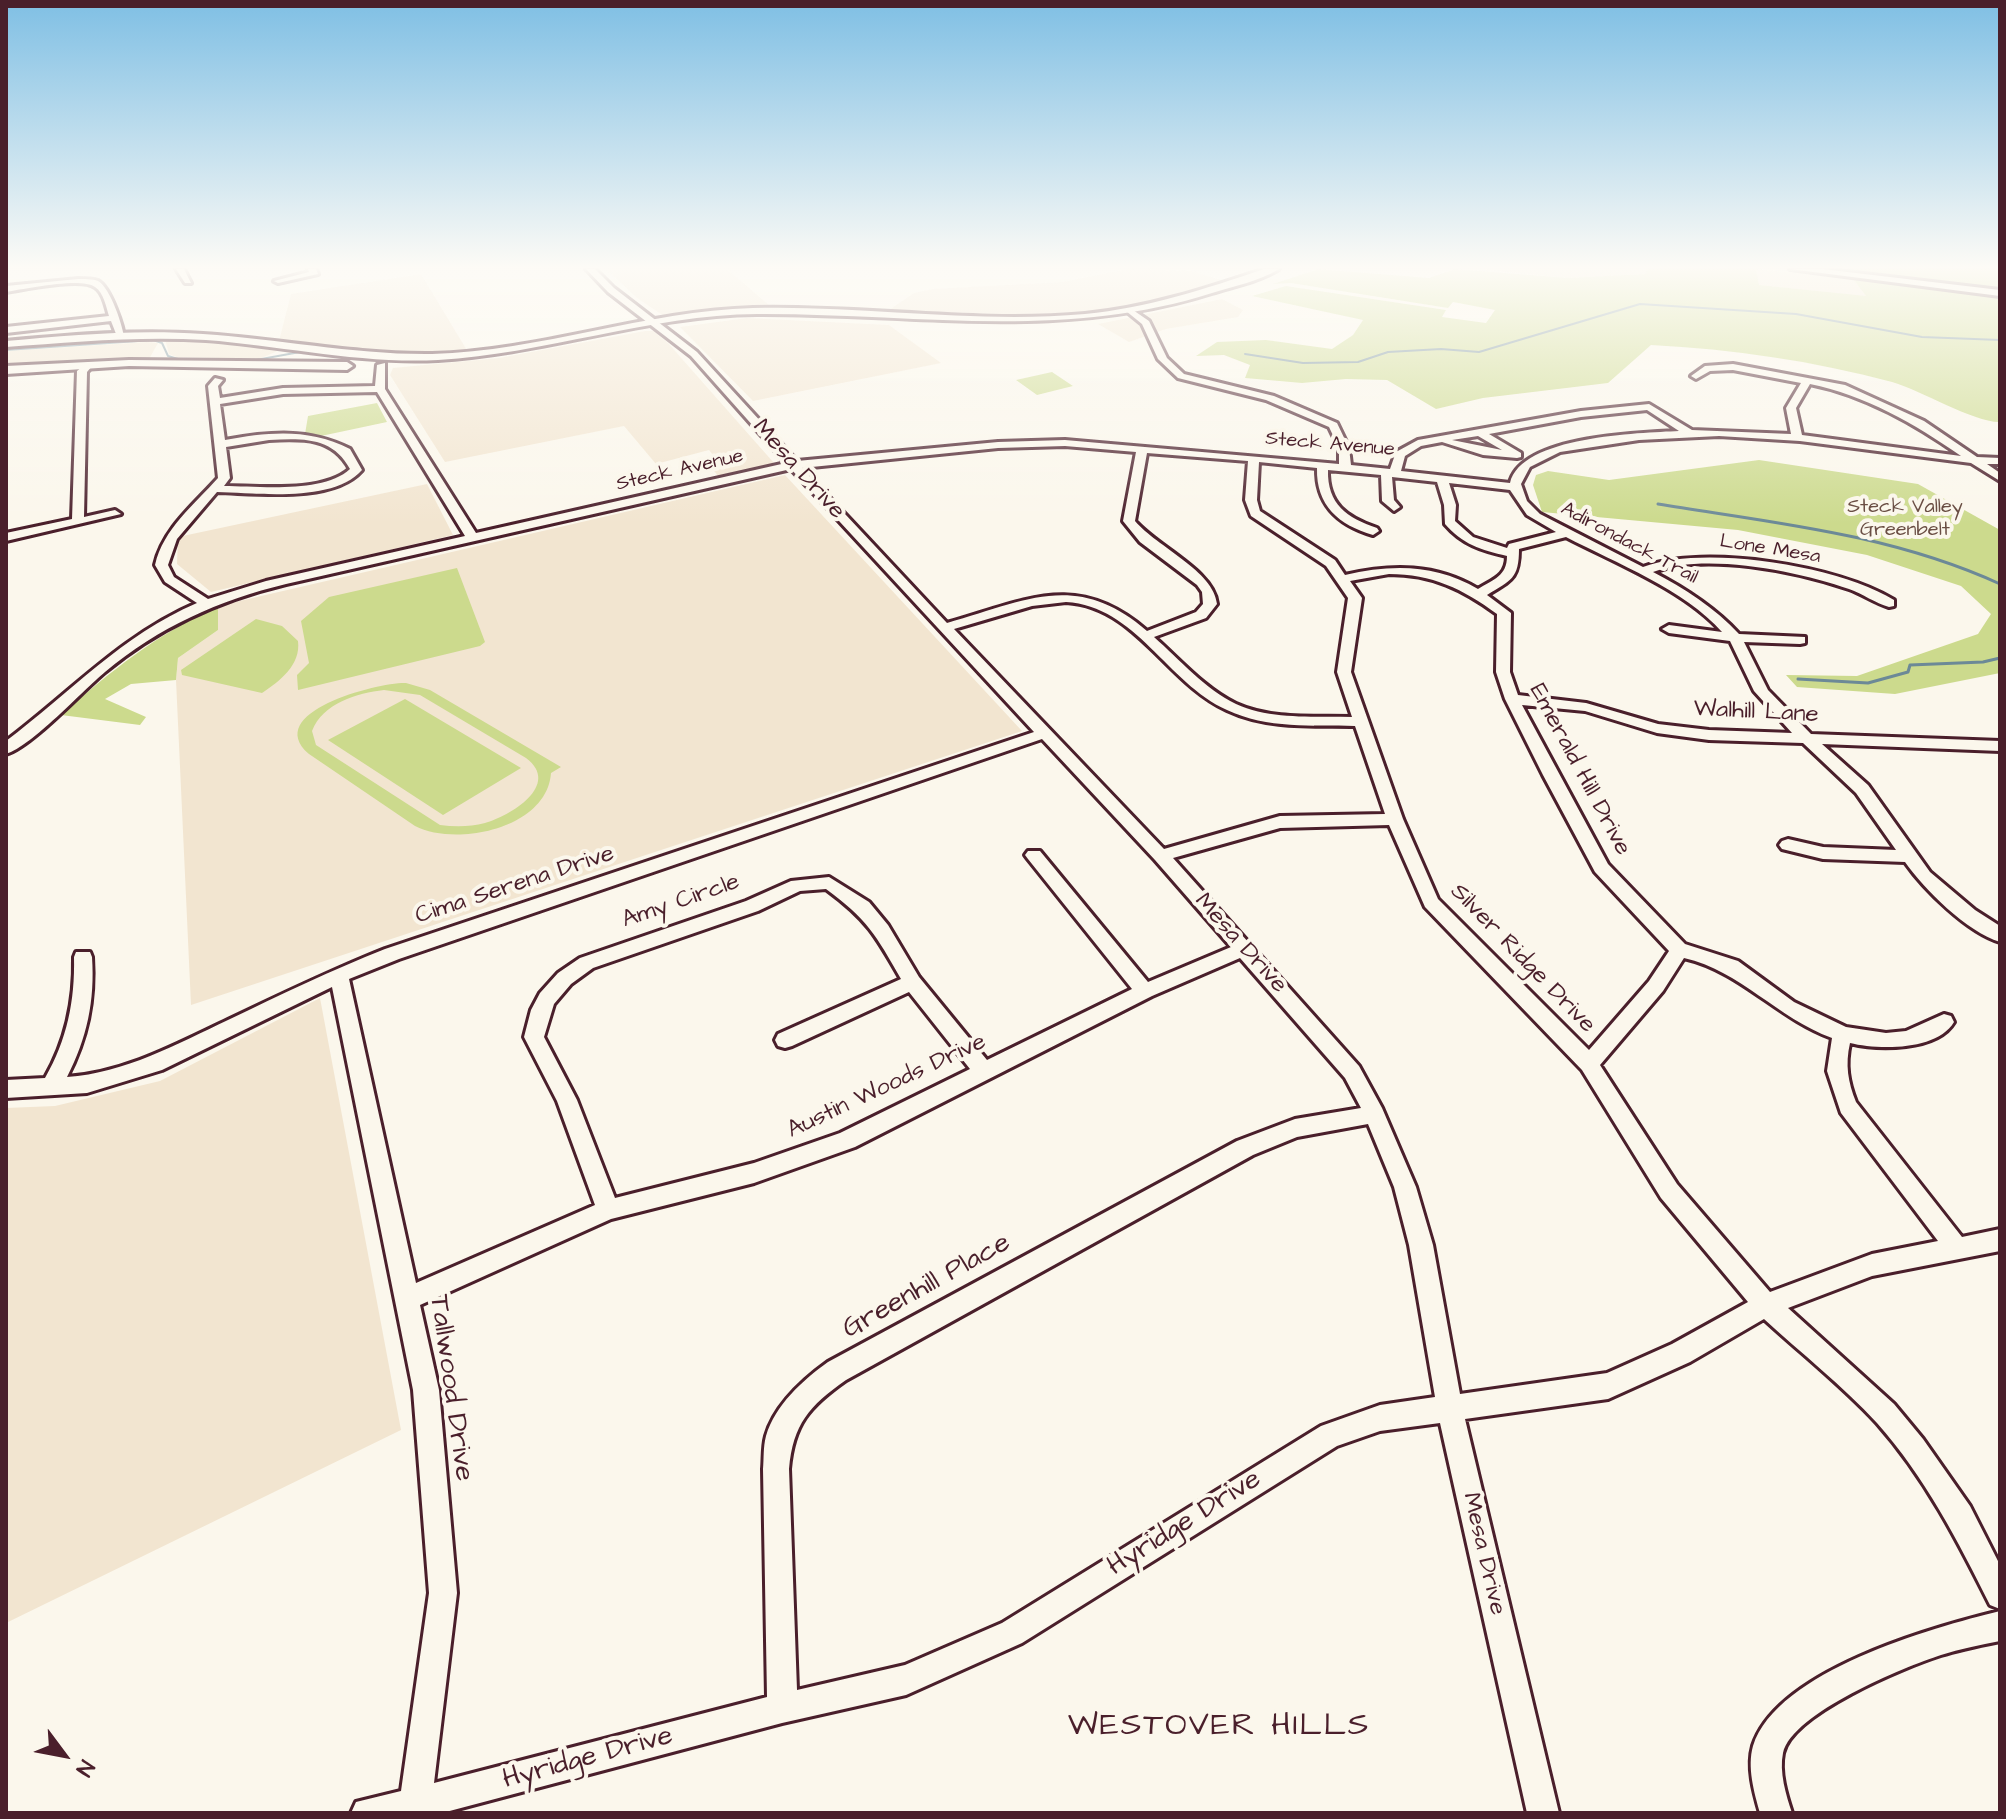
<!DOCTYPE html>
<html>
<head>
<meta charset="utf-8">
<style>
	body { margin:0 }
	#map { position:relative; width:2006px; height:1819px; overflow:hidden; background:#fbf7ec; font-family:"Architects Daughter",sans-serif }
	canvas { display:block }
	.frame { position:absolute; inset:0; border:8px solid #4a1f2b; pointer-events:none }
	.north { position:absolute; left:24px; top:1715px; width:80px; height:80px; -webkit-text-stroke:6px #fbf7ec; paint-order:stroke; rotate:122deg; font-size:22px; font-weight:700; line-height:32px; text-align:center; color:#4a1f2b }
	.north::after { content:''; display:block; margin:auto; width:28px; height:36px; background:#4a1f2b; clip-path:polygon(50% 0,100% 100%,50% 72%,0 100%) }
</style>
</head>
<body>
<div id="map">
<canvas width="2006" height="1819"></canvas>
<div class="frame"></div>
<div class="north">N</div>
</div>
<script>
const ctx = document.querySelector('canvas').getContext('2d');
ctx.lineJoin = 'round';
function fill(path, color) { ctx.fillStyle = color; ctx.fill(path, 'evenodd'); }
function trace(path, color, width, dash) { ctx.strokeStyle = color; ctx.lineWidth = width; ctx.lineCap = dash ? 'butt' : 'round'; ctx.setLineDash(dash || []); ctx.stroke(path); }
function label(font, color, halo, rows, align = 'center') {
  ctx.font = font + ' "Architects Daughter",sans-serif'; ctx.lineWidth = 8; ctx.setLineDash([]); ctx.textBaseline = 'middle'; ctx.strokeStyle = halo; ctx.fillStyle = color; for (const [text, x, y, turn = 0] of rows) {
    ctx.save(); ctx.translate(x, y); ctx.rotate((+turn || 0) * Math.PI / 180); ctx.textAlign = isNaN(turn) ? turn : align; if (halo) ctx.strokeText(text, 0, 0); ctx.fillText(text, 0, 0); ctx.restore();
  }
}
fill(new Path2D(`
	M606 269H727L770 306 664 316 637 298Z
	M1128 269 1193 271 1233 284 1192 295 1086 313 1017 317 886 312 914 293 933 289 1062 282Z
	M1479 269H1647L1645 274 1568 278Z
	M1756 269 1853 279 1867 297 1759 285Z
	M421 274 468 352 395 354 279 341 291 294Z
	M1222 299 1243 310 1238 317 1166 329 1129 342 1098 324Z
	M747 318 889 325 941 363 753 401 680 327Z
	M645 331H654L668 343 774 463 719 477 706 461 716 459 709 450 656 464 624 426 445 462 390 375 393 368 499 358Z
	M165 339 203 340 280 350 259 359 176 357 169 354Z
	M147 342 158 343 149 359 6 367V351Z
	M785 475 1022 731 191 1005 176 680 178 658 218 630V606Z
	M427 484 453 535 211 592 177 564 178 537Z
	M320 998 401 1430 6 1623V1108L55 1106 160 1081Z`), '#f2e5d0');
fill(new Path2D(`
	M1318 269 1429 278 1455 269 1568 278 1645 274 1647 269H1756L1759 285 1866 296 1853 279 2000 297V422C1975 423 1920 390 1892 382 1813 361 1733 349 1651 345L1608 383 1483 398 1436 409 1387 380 1346 379 1302 383 1245 378 1250 365 1224 355 1196 356 1217 342 1266 340 1332 349 1353 335 1363 320 1252 296 1286 286 1446 310 1442 317 1486 323 1495 310 1453 302 1448 308 1291 283 1273 284Z
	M1826 269H2000V288Z
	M1052 372 1073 386 1037 395 1016 380Z
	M377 403 387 422 321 436 305 434 308 416Z
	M1759 460 1918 484 2000 530V673L1895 694 1797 687 1786 675 1857 676 1978 634 1991 614 1961 586 1867 555 1738 530 1542 512 1533 485 1536 475 1548 471 1609 480Z
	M457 568 485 642 480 646 298 690 297 675 309 663 301 621 329 597Z
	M218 606V630L178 658 176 680 131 684 105 699 146 717 140 725 61 715C112 670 156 635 218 606Z
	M256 619 282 626 298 641C301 665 280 681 262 693L182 675 181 670Z
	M406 683 430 690 561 767 551 773C547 829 456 847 415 826L309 754C261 712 379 682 406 683ZM384 690 420 695 526 758C562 785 510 816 485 823 470 827 455 827 440 825L316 745 312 731C323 703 357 693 384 690Z
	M405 699 521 768 443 815 328 740Z`), '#ccda8d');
trace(new Path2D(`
	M6 350 153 340 162 343 168 356 178 359 256 360 300 352
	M1245 354 1303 363 1358 362 1388 352 1441 349 1479 352 1640 304 1796 314 1922 337 2000 340`), '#6c8997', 2);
trace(new Path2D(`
	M1658 504C1775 523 1891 534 2000 584
	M1798 679 1868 683 1908 672 1910 665 1983 662 2000 658`), '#6c8997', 3);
const minor = new Path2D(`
	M176 269H184L191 283H185Z
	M308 269H316L318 274 278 283 274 281 309 272Z
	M586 269H595L614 288 697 352 797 461 998 442 1065 440 1339 464V448L1329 427 1266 400 1178 378 1158 359 1142 324 1126 311 1130 308 1149 321 1167 358 1184 374 1274 396 1337 423 1349 448 1351 465 1390 469 1396 452 1418 440 1581 411 1649 404 1692 430 1791 434 1786 408 1801 383 1733 370 1710 371 1696 379 1691 376 1705 366 1733 364 1845 385 1924 421 1977 457 2000 458V464H1987L2000 473V481L1971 463 1800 441 1719 436 1639 440 1560 452 1530 467 1521 484 1527 501 1540 514 1643 567C1704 544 1839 566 1894 600V606L1889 607C1875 603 1863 594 1849 589 1797 571 1705 552 1653 572 1684 588 1715 608 1739 634L1805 637V643L1800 644 1744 642 1768 690 1811 734 2000 741V751L1822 744 1868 785 1930 872 1975 910 2000 926V942C1967 932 1924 889 1905 862L1823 859 1782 849 1779 845 1782 841 1788 839 1823 847 1896 850 1856 793 1803 743 1709 740 1657 733 1585 711 1522 705 1608 864 1685 944 1738 961 1794 1002 1846 1027 1886 1033 1906 1031 1944 1014 1951 1016 1954 1022C1937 1051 1878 1050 1850 1043 1845 1065 1848 1082 1856 1102L1962 1237 2000 1229V1251L1872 1276 1788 1308 1894 1404 1923 1439 1970 1506 2000 1565V1609L1990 1605C1958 1541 1925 1477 1877 1423 1843 1386 1801 1353 1764 1319L1690 1362 1608 1399 1465 1419 1559 1813H1527L1440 1423 1380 1431 1337 1446 1022 1643 906 1695 782 1723 442 1813H351L356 1802 401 1791 429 1593 413 1390 332 987 162 1070 87 1093 6 1098V1080L45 1078C67 1040 75 1001 74 957L76 952H90L92 957C95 1001 87 1038 67 1077 125 1073 177 1044 228 1020 280 995 332 970 385 949L1034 732 791 469 286 584C219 600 159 627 105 672 82 691 32 746 6 754V741C70 693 122 635 197 603L165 582 155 565C163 529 195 504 218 478L208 386 215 378 223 380 218 386 220 398 283 388 375 386 377 365 385 363V389L476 533 786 463 691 356 608 292ZM1810 384C1865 395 1915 424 1961 456L1802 435 1796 408ZM377 392 465 536 266 581 208 599 174 577 168 565 177 539 217 492C258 493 333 503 362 470L350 449C309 428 269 432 225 440L220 404 283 394ZM1647 410 1679 431C1639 433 1521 436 1510 483L1401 471 1405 456 1421 446 1442 442 1483 455 1517 458 1521 457V453L1489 434 1581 417ZM1478 436 1502 450 1452 440ZM269 440C303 438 333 437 350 469 323 494 258 486 224 486L230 478 226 447ZM1065 446 1136 452 1123 521 1140 542 1197 585 1202 592 1203 604 1196 612 1147 631C1077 570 1025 601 947 623L802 468 998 448ZM1147 453 1248 461 1245 500 1251 516 1326 566 1348 598 1337 672 1352 717C1314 716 1271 720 1236 704 1205 689 1180 660 1154 637L1206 618 1217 604C1214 571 1157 547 1135 521ZM1259 462 1317 468C1316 506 1339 525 1373 535L1379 531 1377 528C1347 518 1327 504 1328 470L1381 475 1382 501 1394 511 1400 507 1394 500 1392 477 1437 482 1444 505 1445 524C1462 544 1481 550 1507 556 1507 576 1494 579 1478 589 1436 564 1392 564 1345 575L1335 560 1260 511 1257 500ZM1449 483 1510 490 1527 515 1556 532 1509 544 1507 548 1473 537 1455 521 1456 505ZM1566 537C1616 563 1685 590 1722 632L1669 625 1662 629 1669 633 1730 641 1754 691 1792 733 1709 730 1658 724 1586 703 1518 695 1510 672 1511 613 1487 595C1511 580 1519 579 1519 549ZM1389 574C1432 574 1463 589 1497 614L1496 672 1505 699 1543 775 1595 872 1669 951 1649 981 1589 1050 1438 899 1403 819 1351 672 1362 598 1350 581ZM1066 602C1136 606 1167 683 1227 710 1267 729 1313 725 1355 726L1385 814 1280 816 1164 849 954 629 1032 606ZM1042 739 1155 860 1231 947 1148 982 1040 851H1028L1025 855 1028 859 1132 989 987 1060 919 977 888 925 869 902 829 877 791 881 746 901 580 958 558 973 540 993 531 1010 524 1037 557 1101 595 1205 416 1283 349 979 399 959ZM1389 825 1425 907 1582 1070 1661 1198 1748 1302 1672 1344 1607 1373 1460 1394 1433 1245 1416 1187 1382 1108 1359 1066 1173 858 1280 828ZM826 889C867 919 876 935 901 979L778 1034 775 1040 778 1046 785 1048 792 1046 909 992 970 1069 840 1133 754 1163 615 1198 577 1100 544 1037 554 1004 571 984 593 968 758 911 800 891ZM1240 958 1345 1078 1361 1108 1295 1119 1237 1141 828 1362C803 1380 775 1405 766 1436 763 1447 764 1459 763 1469L767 1697 434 1783 457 1593 439 1390 420 1305 611 1219 754 1183 855 1147 1152 996ZM1684 958C1741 971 1777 1018 1832 1038L1827 1071 1841 1113 1938 1241 1872 1254 1770 1292 1677 1184 1600 1065 1663 991ZM1368 1124 1394 1187 1409 1245 1435 1397 1380 1405 1321 1426 1002 1623 905 1665 797 1690 789 1469C793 1424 809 1406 846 1380L1253 1155 1297 1137Z
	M78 279C84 279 93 279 98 281 110 287 124 328 124 339H118L111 321 6 333V327L109 316C106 307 104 293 95 287 81 277 25 289 6 292V286Z
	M88 362 93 365 87 372 84 517 115 510 121 514 6 541V533L72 519 77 371Z
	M2000 1611V1641C1980 1645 1960 1649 1941 1655 1904 1667 1792 1713 1783 1753 1779 1772 1786 1795 1792 1813H1760C1754 1792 1747 1767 1753 1746 1777 1671 1931 1628 2000 1611Z`);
const major = new Path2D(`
	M1264 269H1279C1260 281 1234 286 1212 293 1062 341 911 313 757 314 649 315 545 354 438 360 360 364 283 346 206 340 139 336 73 342 6 347V341C72 335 137 329 203 334 280 339 355 355 432 354 541 351 645 311 753 308 864 305 974 324 1085 314 1147 308 1205 289 1264 269Z
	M1790 269H1822L2000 290V296Z
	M129 360 347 362 353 366 347 370 129 366 6 374V366Z`);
trace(minor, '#4a1f2b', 6);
trace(major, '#4a1f2b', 6);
fill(minor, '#fbf7ec');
fill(major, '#fbf7ec');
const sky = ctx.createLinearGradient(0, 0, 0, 524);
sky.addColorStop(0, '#7fbfe4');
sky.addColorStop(0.51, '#fdfbf6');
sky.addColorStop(1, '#fdfbf600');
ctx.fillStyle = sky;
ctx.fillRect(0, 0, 2006, 524);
label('20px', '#4a1f2b', '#fbf7ec', [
	["Steck Avenue",1330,445,5],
	["Steck Avenue",680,471,-13],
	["Adirondack Trail",1629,544,28],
	["Lone Mesa",1770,550,9]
]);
label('20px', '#6a4e44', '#fbf7ec', [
	["Steck Valley",1905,508],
	["Greenbelt",1905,531]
]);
label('24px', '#4a1f2b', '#fbf7ec', [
	["Mesa Drive",798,470,48],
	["Walhill Lane",1756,713,3],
	["Emerald Hill Drive",1579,770,62],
	["Cima Serena Drive",515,886,-18],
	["Amy Circle",681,902,-19],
	["Mesa Drive",1240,944,48],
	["Silver Ridge Drive",1522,959,46],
	["Austin Woods Drive",887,1087,-25],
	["Mesa Drive",1483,1554,77]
]);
label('28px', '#4a1f2b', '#fbf7ec', [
	["Greenhill Place",927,1287,-29],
	["Tallwood Drive",450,1388,82],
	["Hyridge Drive",1185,1524,-32],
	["Hyridge Drive",588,1759,-15]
]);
ctx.letterSpacing = '2px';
label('32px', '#4a1f2b', '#fbf7ec', [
	["WESTOVER HILLS",1219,1727]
]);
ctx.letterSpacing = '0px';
</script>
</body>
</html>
